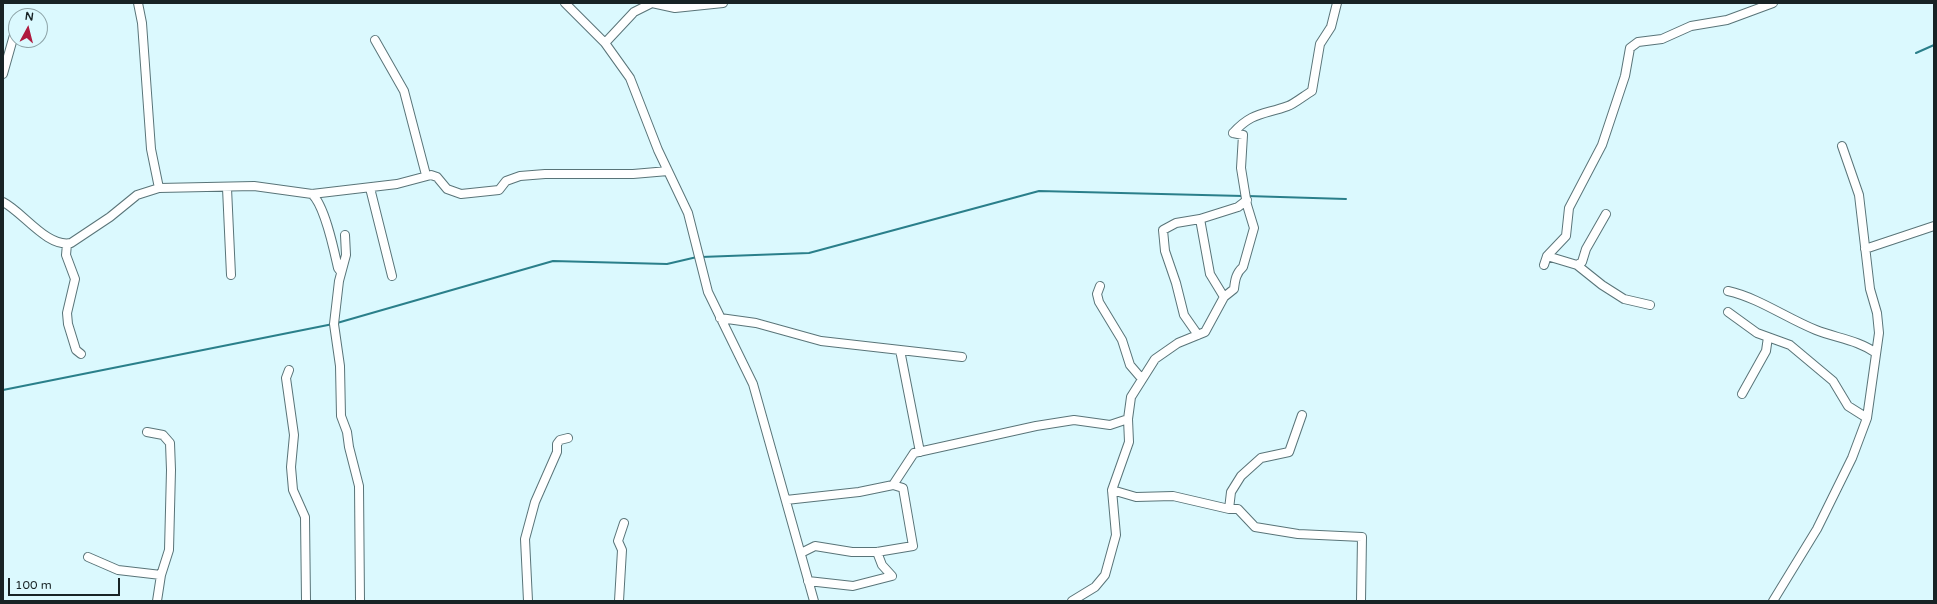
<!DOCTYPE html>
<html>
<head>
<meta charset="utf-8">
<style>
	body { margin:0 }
	#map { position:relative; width:1937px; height:604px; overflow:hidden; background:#dbf9fe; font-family:"Varela Round",sans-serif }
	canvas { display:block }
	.frame { position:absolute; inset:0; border:4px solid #182325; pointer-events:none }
	.north { position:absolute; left:8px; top:8px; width:40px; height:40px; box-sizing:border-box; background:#dbf9fe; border:1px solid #8da3a7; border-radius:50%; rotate:7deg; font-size:11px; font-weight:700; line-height:16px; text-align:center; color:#182325 }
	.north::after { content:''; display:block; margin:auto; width:14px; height:18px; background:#af1b3f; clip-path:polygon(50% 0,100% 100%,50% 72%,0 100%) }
	.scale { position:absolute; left:8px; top:578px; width:112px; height:18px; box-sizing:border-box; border:2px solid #182325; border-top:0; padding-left:5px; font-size:12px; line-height:14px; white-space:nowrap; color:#182325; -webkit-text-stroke:3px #dbf9fe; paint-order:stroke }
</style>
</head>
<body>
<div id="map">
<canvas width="1937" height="604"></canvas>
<div class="frame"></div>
<div class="north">N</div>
<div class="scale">100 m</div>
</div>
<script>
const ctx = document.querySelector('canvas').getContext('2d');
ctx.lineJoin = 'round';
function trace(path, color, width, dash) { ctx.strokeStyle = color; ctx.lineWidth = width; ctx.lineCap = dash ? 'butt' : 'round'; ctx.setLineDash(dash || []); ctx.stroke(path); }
trace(new Path2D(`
	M1916 53 1934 45
	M1247 196 1346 199
	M701 257 809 253 1039 191 1243 196
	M337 323 553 261 667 264 697 257
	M3 390 333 324`), '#2a7f8a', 2);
const street = new Path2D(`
	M138 3 142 23 151 149 159 188
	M565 3 605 43 630 78 658 150 688 213 708 292 753 384 814 601
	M375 40 404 91 426 175
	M605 43 634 12 652 3 675 8 723 3
	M3 74 14 35
	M1233 133C1252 112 1263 115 1288 106 1294 104 1305 95 1312 91L1320 44 1331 27 1337 3
	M1842 146 1859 195 1870 289 1877 313 1879 333 1867 418
	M227 188 231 275
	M370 188 392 276
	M312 194C325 206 334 250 338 268L341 272
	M3 202C23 212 47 248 71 243L110 217 137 195 159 188 254 186 312 194 397 184 431 175 437 177 447 189 461 194 499 190 506 181 520 176 545 174H633L668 171
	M345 235 346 255 339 281 334 324 340 366 341 416 347 432 349 447 359 486 360 601
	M67 244 66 255 75 279 67 313 68 324 76 350 81 354
	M1865 249 1934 226
	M1547 256 1577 265 1602 285 1624 299 1650 305
	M1544 265 1547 256 1566 236 1569 208 1602 145 1625 76 1630 48 1638 42 1662 39 1691 26 1727 20 1773 3
	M1577 265 1582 262 1586 249 1606 214
	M1100 286 1097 294 1099 302 1122 340 1130 365 1142 379
	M1728 291C1759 298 1786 318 1816 330 1836 338 1858 340 1876 353
	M1224 297 1210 274 1200 219 1238 207 1247 200
	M1728 312 1757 333 1790 345 1833 381 1848 406 1867 418 1852 458 1817 529 1773 601
	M720 318 756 323 821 341 962 357
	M1198 335 1184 315 1176 283 1165 251 1163 230 1176 223 1200 219
	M900 350 920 452
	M289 370 286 378 294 435 291 467 293 490 305 517 306 601
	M1742 394 1766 351 1768 337
	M147 432 163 435 170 443 171 470 169 550 161 575 157 601
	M1112 490 1136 497 1173 496 1229 509 1231 492 1241 476 1261 458 1289 452 1302 415
	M786 500 859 492 893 485 914 453 1036 426 1074 420 1110 425 1128 419
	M1229 509H1238L1255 527 1298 534 1362 537 1361 601
	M801 553 815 546 852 552H877L913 546 903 488 893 485
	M88 557 118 570 161 575
	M808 581 853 586 892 576 882 565 877 552
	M528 601 525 539 535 502 557 452V444L560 440 568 438
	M619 601 622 550 618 541 624 523
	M1072 601 1095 587 1105 575 1116 535 1112 490 1129 442 1128 419 1131 397 1155 359 1178 343 1205 332 1224 297 1234 289C1235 280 1236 273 1243 267L1254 228 1247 205 1241 168 1243 135 1233 133`);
trace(street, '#597478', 10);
trace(street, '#fff', 8);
</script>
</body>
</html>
